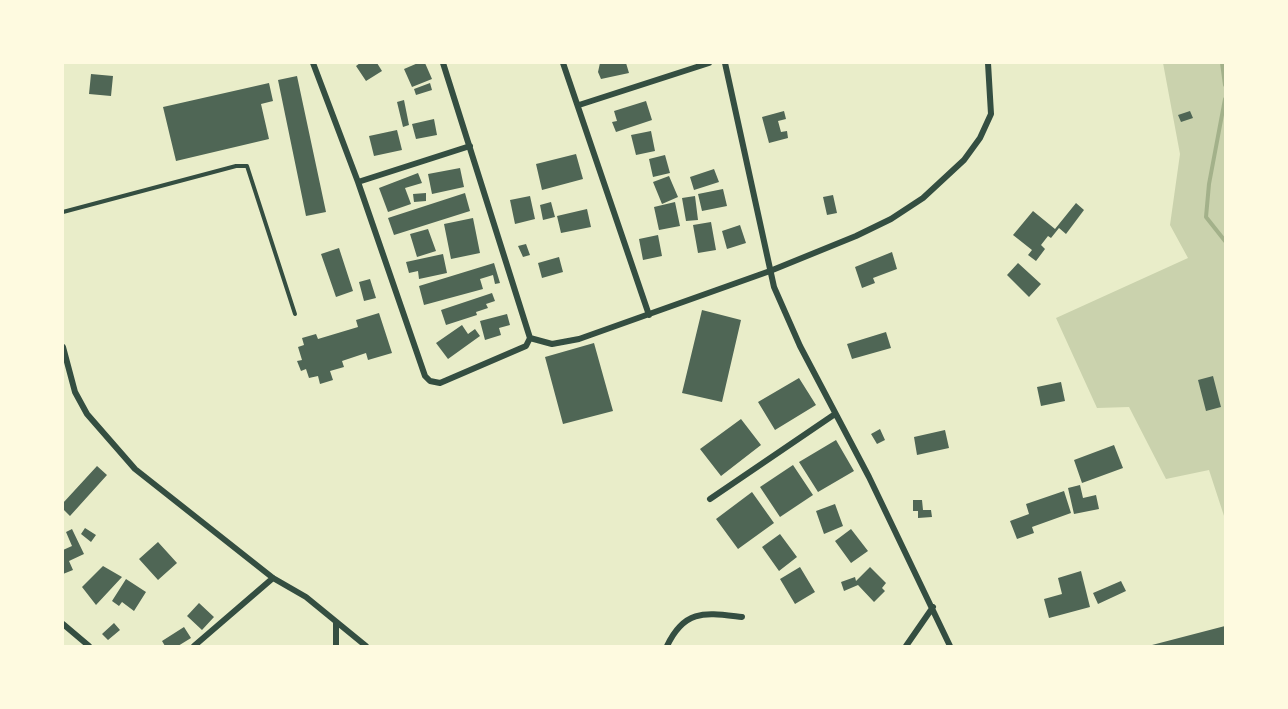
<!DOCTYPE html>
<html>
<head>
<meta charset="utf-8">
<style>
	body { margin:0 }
	#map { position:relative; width:1288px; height:709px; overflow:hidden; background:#e9edc9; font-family:"Varela Round",sans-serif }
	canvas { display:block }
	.frame { position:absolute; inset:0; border:64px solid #fefae0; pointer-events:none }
</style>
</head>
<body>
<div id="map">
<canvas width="1288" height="709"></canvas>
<div class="frame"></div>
</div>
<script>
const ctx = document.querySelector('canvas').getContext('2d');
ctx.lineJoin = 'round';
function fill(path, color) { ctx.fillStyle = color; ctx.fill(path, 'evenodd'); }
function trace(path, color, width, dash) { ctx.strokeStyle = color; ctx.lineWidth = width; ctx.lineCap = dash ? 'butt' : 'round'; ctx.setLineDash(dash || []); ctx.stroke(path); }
fill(new Path2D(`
	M1163 63H1225V519L1209 470 1166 479 1129 407 1097 408 1056 318 1188 258 1170 225 1180 154Z`), '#cad2ad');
trace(new Path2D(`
	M1222 63 1225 85
	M1225 99 1209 184 1206 217 1225 241`), '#a3b18a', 4);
fill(new Path2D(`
	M360 63H377L382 71 366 81 356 66Z
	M418 63H425L432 79 412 87 404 69Z
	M600 63H626L629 73 601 79 598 72Z
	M91 74 113 76 111 96 89 94Z
	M297 76 326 212 306 216 278 80Z
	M269 83 273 101 261 104 269 139 176 161 163 107Z
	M430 83 432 90 416 95 414 89Z
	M404 100 409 125 403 127 397 102Z
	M646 101 652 120 616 132 612 122 617 121 614 111Z
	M784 111 786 119 778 121 781 132 787 131 788 138 769 143 762 117Z
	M1190 111 1193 118 1181 122 1178 115Z
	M434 119 437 135 416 139 412 124Z
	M397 130 402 150 374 156 369 136Z
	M651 131 655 151 636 155 631 135Z
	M576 154 583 179 542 190 536 164Z
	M665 155 670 173 653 177 649 159Z
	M460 168 464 187 432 194 428 174Z
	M714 169 719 182 694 190 690 177Z
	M418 173 422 183 405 188 411 204 388 212 379 188Z
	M669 176 678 197 662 204 653 182Z
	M723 189 727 206 702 211 698 194Z
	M426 193V201L414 202 413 194Z
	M465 193 470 211 394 235 388 218Z
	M833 195 837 213 827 215 823 197Z
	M530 196 535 219 515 224 510 200Z
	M695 196 698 220 686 221 682 198Z
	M551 202 555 217 543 220 540 205Z
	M675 202 680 226 659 230 654 207Z
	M1076 203 1084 210 1066 234 1059 228 1051 238 1048 236 1041 245 1045 249 1036 261 1028 255 1032 250 1013 235 1033 211 1055 229Z
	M587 209 591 227 561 233 557 216Z
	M473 218 480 253 451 259 444 224Z
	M711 222 716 250 698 253 693 225Z
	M740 225 746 243 727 249 722 231Z
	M428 229 436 251 417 257 410 234Z
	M658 235 662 256 643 260 639 239Z
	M526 244 530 255 523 257 518 246Z
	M339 248 353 291 336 297 321 254Z
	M892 252 897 269 873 278 875 283 862 288 855 267Z
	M443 254 447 273 419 279 418 271 409 273 406 262Z
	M559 257 563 272 542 278 538 263Z
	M494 263 500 283 495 284 493 275 480 279 483 289 424 305 419 286Z
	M1018 263 1041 284 1029 297 1007 275Z
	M370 279 376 298 364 301 359 282Z
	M492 293 495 301 486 304 488 308 476 312 477 315 446 325 441 310Z
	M702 310 741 320 722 402 682 393Z
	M379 313 392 353 368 360 366 353 342 361 344 367 330 371 333 380 320 384 318 376 309 378 306 369 301 371 297 361 302 360 298 347 304 345 302 338 316 334 318 339 358 327 356 320Z
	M507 314 510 325 499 328 501 335 485 340 480 321Z
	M462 325 468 334 475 329 480 336 448 359 436 343Z
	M886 332 891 348 852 359 847 344Z
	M594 343 613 411 563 424 545 357Z
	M1213 376 1221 407 1206 411 1198 380Z
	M799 378 816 405 775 430 758 402Z
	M1061 382 1065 401 1041 406 1037 387Z
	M741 419 761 445 721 476 700 449Z
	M880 429 885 440 877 444 871 434Z
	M945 430 949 448 917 455 914 437Z
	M836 440 854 471 818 492 799 462Z
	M1114 445 1123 468 1082 483 1074 460Z
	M793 465 813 495 780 517 760 487Z
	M97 466 107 475 70 516 63 509V503Z
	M1080 485 1083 498 1096 495 1099 509 1074 514 1068 488Z
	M1064 491 1071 513 1032 527 1034 533 1017 539 1010 521 1029 514 1026 504Z
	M752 492 774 523 738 549 716 519Z
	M913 500H922L923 510H931L932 517 918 518V511H913Z
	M835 504 843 526 824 534 816 511Z
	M85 528 96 535 91 542 81 534Z
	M72 529 84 554 69 561 73 570 63 574V550L72 546 66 532Z
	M851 529 868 551 851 563 835 541Z
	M780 534 797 557 779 571 762 547Z
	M158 542 177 563 158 580 139 559Z
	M103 566 122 577 96 605 82 587Z
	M800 567 815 592 795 604 780 579Z
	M870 567 886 583 882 588 885 591 874 602 858 585 844 591 841 582 855 577 856 581Z
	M1081 571 1090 607 1049 618 1044 599 1062 594 1058 578Z
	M126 579 146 592 134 611 122 602 119 606 112 601Z
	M1121 581 1126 591 1098 604 1093 593Z
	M199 603 214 617 202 630 187 616Z
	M114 623 120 630 108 640 102 634Z
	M1225 626V646H1152V645Z
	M184 627 191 638 178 646H165L162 641Z`), '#4f6655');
trace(new Path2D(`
	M63 212 236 166H247L295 314`), '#344e41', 4);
trace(new Path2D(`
	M313 63 358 182 425 376 430 381 440 383 526 346 530 338
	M443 63 530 338
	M563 63 649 315
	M725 63 774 287 800 346 869 477 950 646
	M579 105 709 63
	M358 182 470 146
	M530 338 552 344 579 339 770 271 856 236 891 219 923 198 964 160 980 138 991 114 988 63
	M63 347 75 392 87 414 135 469 273 578 306 597 366 646
	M710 499 835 414
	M63 624 89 646
	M194 646 273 578
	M336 646V623
	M667 646C685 608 706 613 742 617
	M906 646 933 607`), '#344e41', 6);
</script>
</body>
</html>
